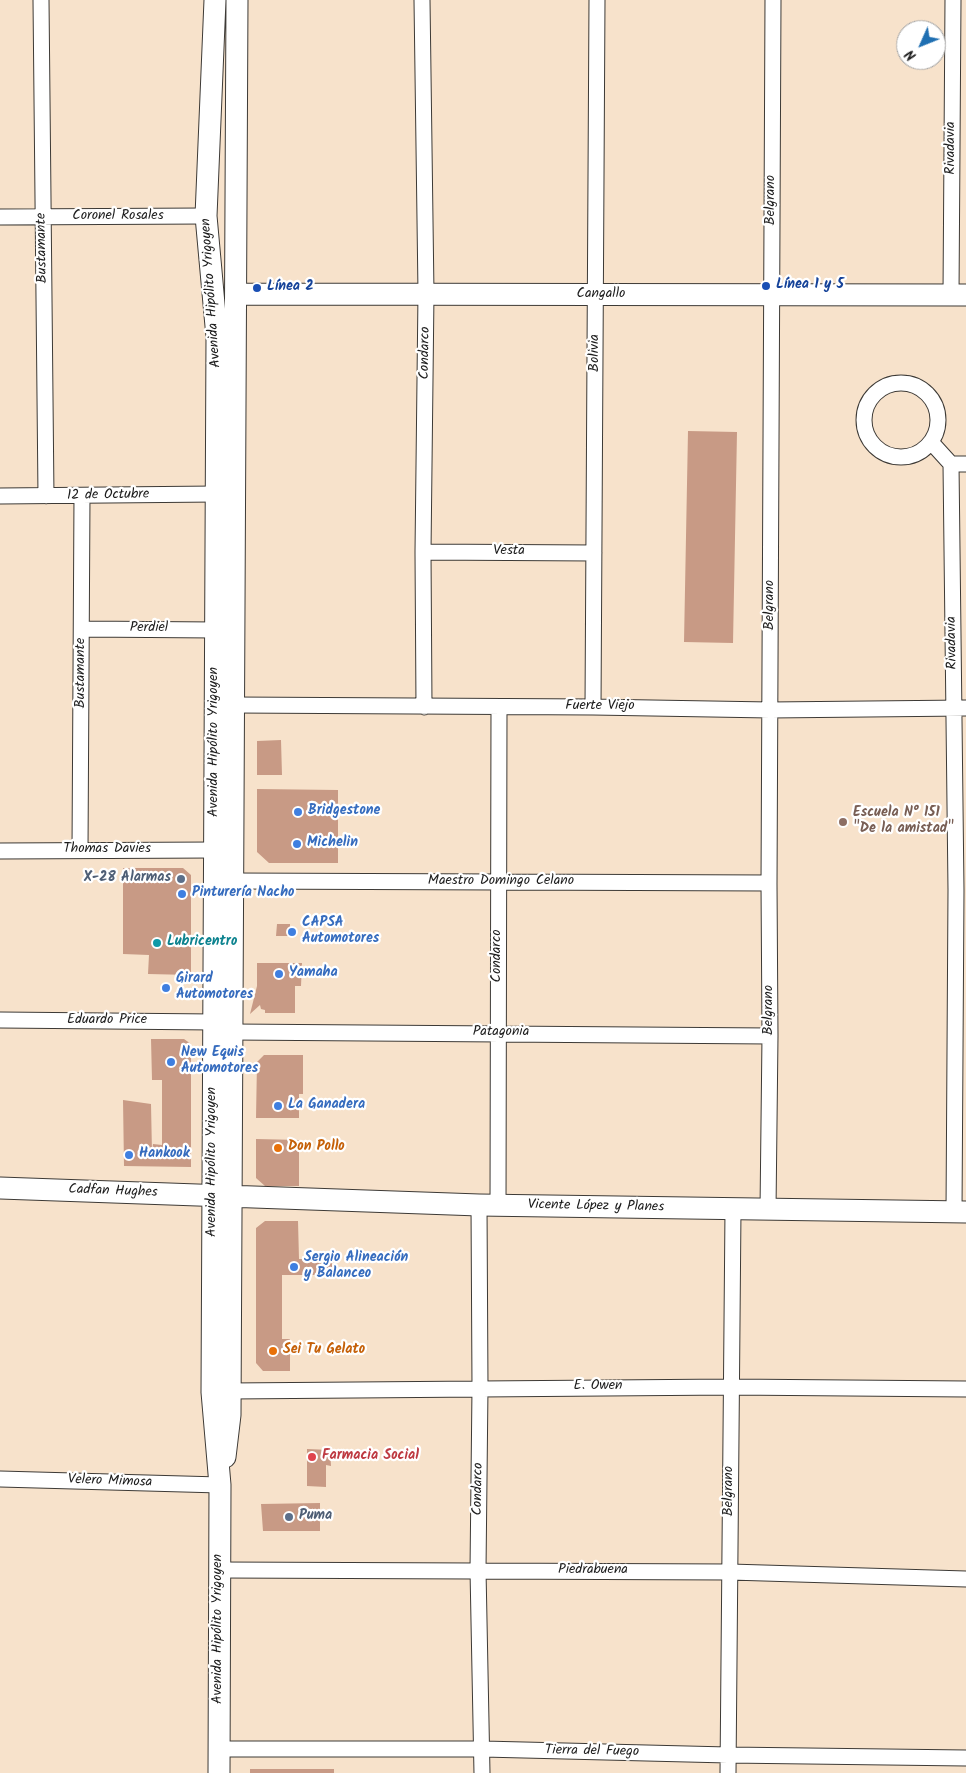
<!DOCTYPE html>
<html>
<head>
<meta charset="utf-8">
<style>
	body { margin:0 }
	#map { position:relative; width:966px; height:1773px; overflow:hidden; background:#f7e2cb; font-family:Kalam,sans-serif }
	canvas { display:block }
	.north { position:absolute; left:896px; top:20px; width:50px; height:50px; box-sizing:border-box; background:#fff; border:1px solid #a4a4a4; border-radius:50%; rotate:226deg; font-size:14px; font-weight:700; line-height:20px; text-align:center; color:#1c1c1c }
	.north::after { content:''; display:block; margin:auto; width:18px; height:22px; background:#1f6fb2; clip-path:polygon(50% 0,100% 100%,50% 72%,0 100%) }
</style>
</head>
<body>
<div id="map">
<canvas width="966" height="1773"></canvas>
<div class="north">N</div>
</div>
<script>
const ctx = document.querySelector('canvas').getContext('2d');
ctx.lineJoin = 'round';
function fill(path, color) { ctx.fillStyle = color; ctx.fill(path, 'evenodd'); }
function trace(path, color, width, dash) { ctx.strokeStyle = color; ctx.lineWidth = width; ctx.lineCap = dash ? 'butt' : 'round'; ctx.setLineDash(dash || []); ctx.stroke(path); }
function label(font, color, halo, rows, align = 'center') {
  ctx.font = font + ' Kalam,sans-serif'; ctx.lineWidth = 4.5; ctx.setLineDash([]); ctx.textBaseline = 'middle'; ctx.strokeStyle = halo; ctx.fillStyle = color; for (const [text, x, y, turn = 0] of rows) {
    ctx.save(); ctx.translate(x, y); ctx.rotate((+turn || 0) * Math.PI / 180); ctx.textAlign = isNaN(turn) ? turn : align; if (halo) ctx.strokeText(text, 0, 0); ctx.fillText(text, 0, 0); ctx.restore();
  }
}
fill(new Path2D(`
	M688 431 737 432 733 643 684 642Z
	M281 740 282 775H257V741Z
	M257 789 338 790V863H269L257 852Z
	M123 868H183L191 875V975L148 974 149 955 123 954Z
	M277 924H290V936H276Z
	M257 963H302L301 986H295V1013H265V1010L261 1009 260 1005 250 1014 257 986Z
	M151 1039H184L191 1044V1167L124 1166 123 1100 151 1104 152 1153 153 1144 162 1145V1080H152Z
	M264 1055H303V1094H299V1118H256L257 1062Z
	M256 1139 299 1140V1186H265L256 1178Z
	M265 1221H298L299 1259H332V1275H282V1339H290V1371H263L256 1363V1228Z
	M307 1449 330 1450 331 1466 326 1465V1487L307 1486Z
	M320 1503V1531H263L261 1504Z
	M250 1769H334V1773H250Z`), '#c89a85');
const street = new Path2D(`
	M41 0 46 496
	M422 0 426 293 423 552 424 707
	M0 217 206 216
	M951 295 953 0
	M864 420a37 37 0 1 1 74 0a37 37 0 1 1-74 0Z
	M931 442 951 464 956 890 954 1212
	M951 464H966
	M0 496 217 494
	M423 552 594 553
	M82 629 216 630
	M234 705 593 707 770 710 966 708
	M593 707 597 0
	M80 850 82 496
	M0 851 215 850
	M233 881 769 883
	M0 1020 214 1022
	M232 1032 770 1036
	M479 1205 480 1388 478 1570 482 1773
	M498 1205 499 707
	M768 1210 770 1036 769 883 773 0
	M230 1391 731 1387 966 1389
	M0 1479 220 1485
	M220 1570 730 1572 966 1579
	M219 1749H483L728 1755 966 1758
	M728 1773 733 1210`);
const secondary = new Path2D(`
	M215 0 206 216 217 337 212 1392 220 1485 219 1773
	M236 294 966 295
	M0 1188 479 1205 966 1212
	M225 1457 230 1415 237 0`);
trace(street, '#3d3a36', 17);
trace(secondary, '#3d3a36', 23);
trace(street, '#fff', 15);
trace(secondary, '#fff', 21);
for (const [x, y, r, color] of [
	[766,286,5,"#1a4fb4"],
	[257,288,5,"#1a4fb4"],
	[298,812,5,"#3f7fe0"],
	[843,822,5,"#8d6e63"],
	[297,844,5,"#3f7fe0"],
	[181,879,5,"#5c6f8a"],
	[182,894,5,"#3f7fe0"],
	[292,932,5,"#3f7fe0"],
	[157,943,5,"#0f9aa8"],
	[279,974,5,"#3f7fe0"],
	[166,988,5,"#3f7fe0"],
	[171,1062,5,"#3f7fe0"],
	[278,1106,5,"#3f7fe0"],
	[278,1148,5,"#e8710a"],
	[129,1155,5,"#3f7fe0"],
	[294,1267,5,"#3f7fe0"],
	[273,1351,5,"#e8710a"],
	[312,1457,5,"#e0444e"],
	[289,1517,5,"#5c6f8a"]
]) { const dot = new Path2D(); dot.arc(x, y, r, 0, 2 * Math.PI); ctx.fillStyle = color; ctx.fill(dot); trace(dot, '#fff', 2); }
label('14px', '#1c1c1c', '#fff', [
	["Rivadavia",952,148,-90],
	["Belgrano",772,200,-90],
	["Coronel Rosales",118,217],
	["Bustamante",43,248,-91],
	["Avenida Hipólito Yrigoyen",212,293,-94],
	["Cangallo",601,295],
	["Condarco",426,353,-89],
	["Bolivia",596,353,-90],
	["12 de Octubre",108,496,-1],
	["Vesta",509,552],
	["Belgrano",771,605,-90],
	["Perdiel",149,629],
	["Rivadavia",953,643,-91],
	["Bustamante",82,673,-90],
	["Fuerte Viejo",600,707],
	["Avenida Hipólito Yrigoyen",215,742,-90],
	["Thomas Davies",107,850],
	["Maestro Domingo Celano",501,882],
	["Condarco",498,956,-90],
	["Belgrano",770,1010,-90],
	["Eduardo Price",107,1021],
	["Patagonia",501,1033],
	["Avenida Hipólito Yrigoyen",213,1162,-90],
	["Cadfan Hughes",113,1192,2],
	["Vicente López y Planes",596,1207,1],
	["E. Owen",598,1387],
	["Velero Mimosa",110,1482,2],
	["Condarco",479,1489,-89],
	["Belgrano",730,1491,-90],
	["Piedrabuena",593,1571],
	["Avenida Hipólito Yrigoyen",219,1629,-90],
	["Tierra del Fuego",592,1752,1]
]);
label('bold 14px', '#164399', '#fff', [
	["Línea 1 y 5",776,286],
	["Línea 2",267,288]
], 'left');
label('bold 14px', '#366cbe', '#fff', [
	["Bridgestone",308,812],
	["Michelin",307,844],
	["Pinturería Nacho",192,894],
	["CAPSA",302,924],
	["Automotores",302,940],
	["Yamaha",289,974],
	["Girard",176,980],
	["Automotores",176,996],
	["New Equis",181,1054],
	["Automotores",181,1070],
	["La Ganadera",288,1106],
	["Hankook",139,1155],
	["Sergio Alineación",304,1259],
	["y Balanceo",304,1275]
], 'left');
label('bold 14px', '#785e54', '#fff', [
	["Escuela N° 151",853,814],
	["\"De la amistad\"",853,830]
], 'left');
label('bold 14px', '#4e5e75', '#fff', [
	["X-28 Alarmas",171,879],
	["Puma",299,1517,"left"]
], 'right');
label('bold 14px', '#0d838f', '#fff', [
	["Lubricentro",167,943]
], 'left');
label('bold 14px', '#c56008', '#fff', [
	["Don Pollo",288,1148],
	["Sei Tu Gelato",283,1351]
], 'left');
label('bold 14px', '#be3a42', '#fff', [
	["Farmacia Social",322,1457]
], 'left');
</script>
</body>
</html>
